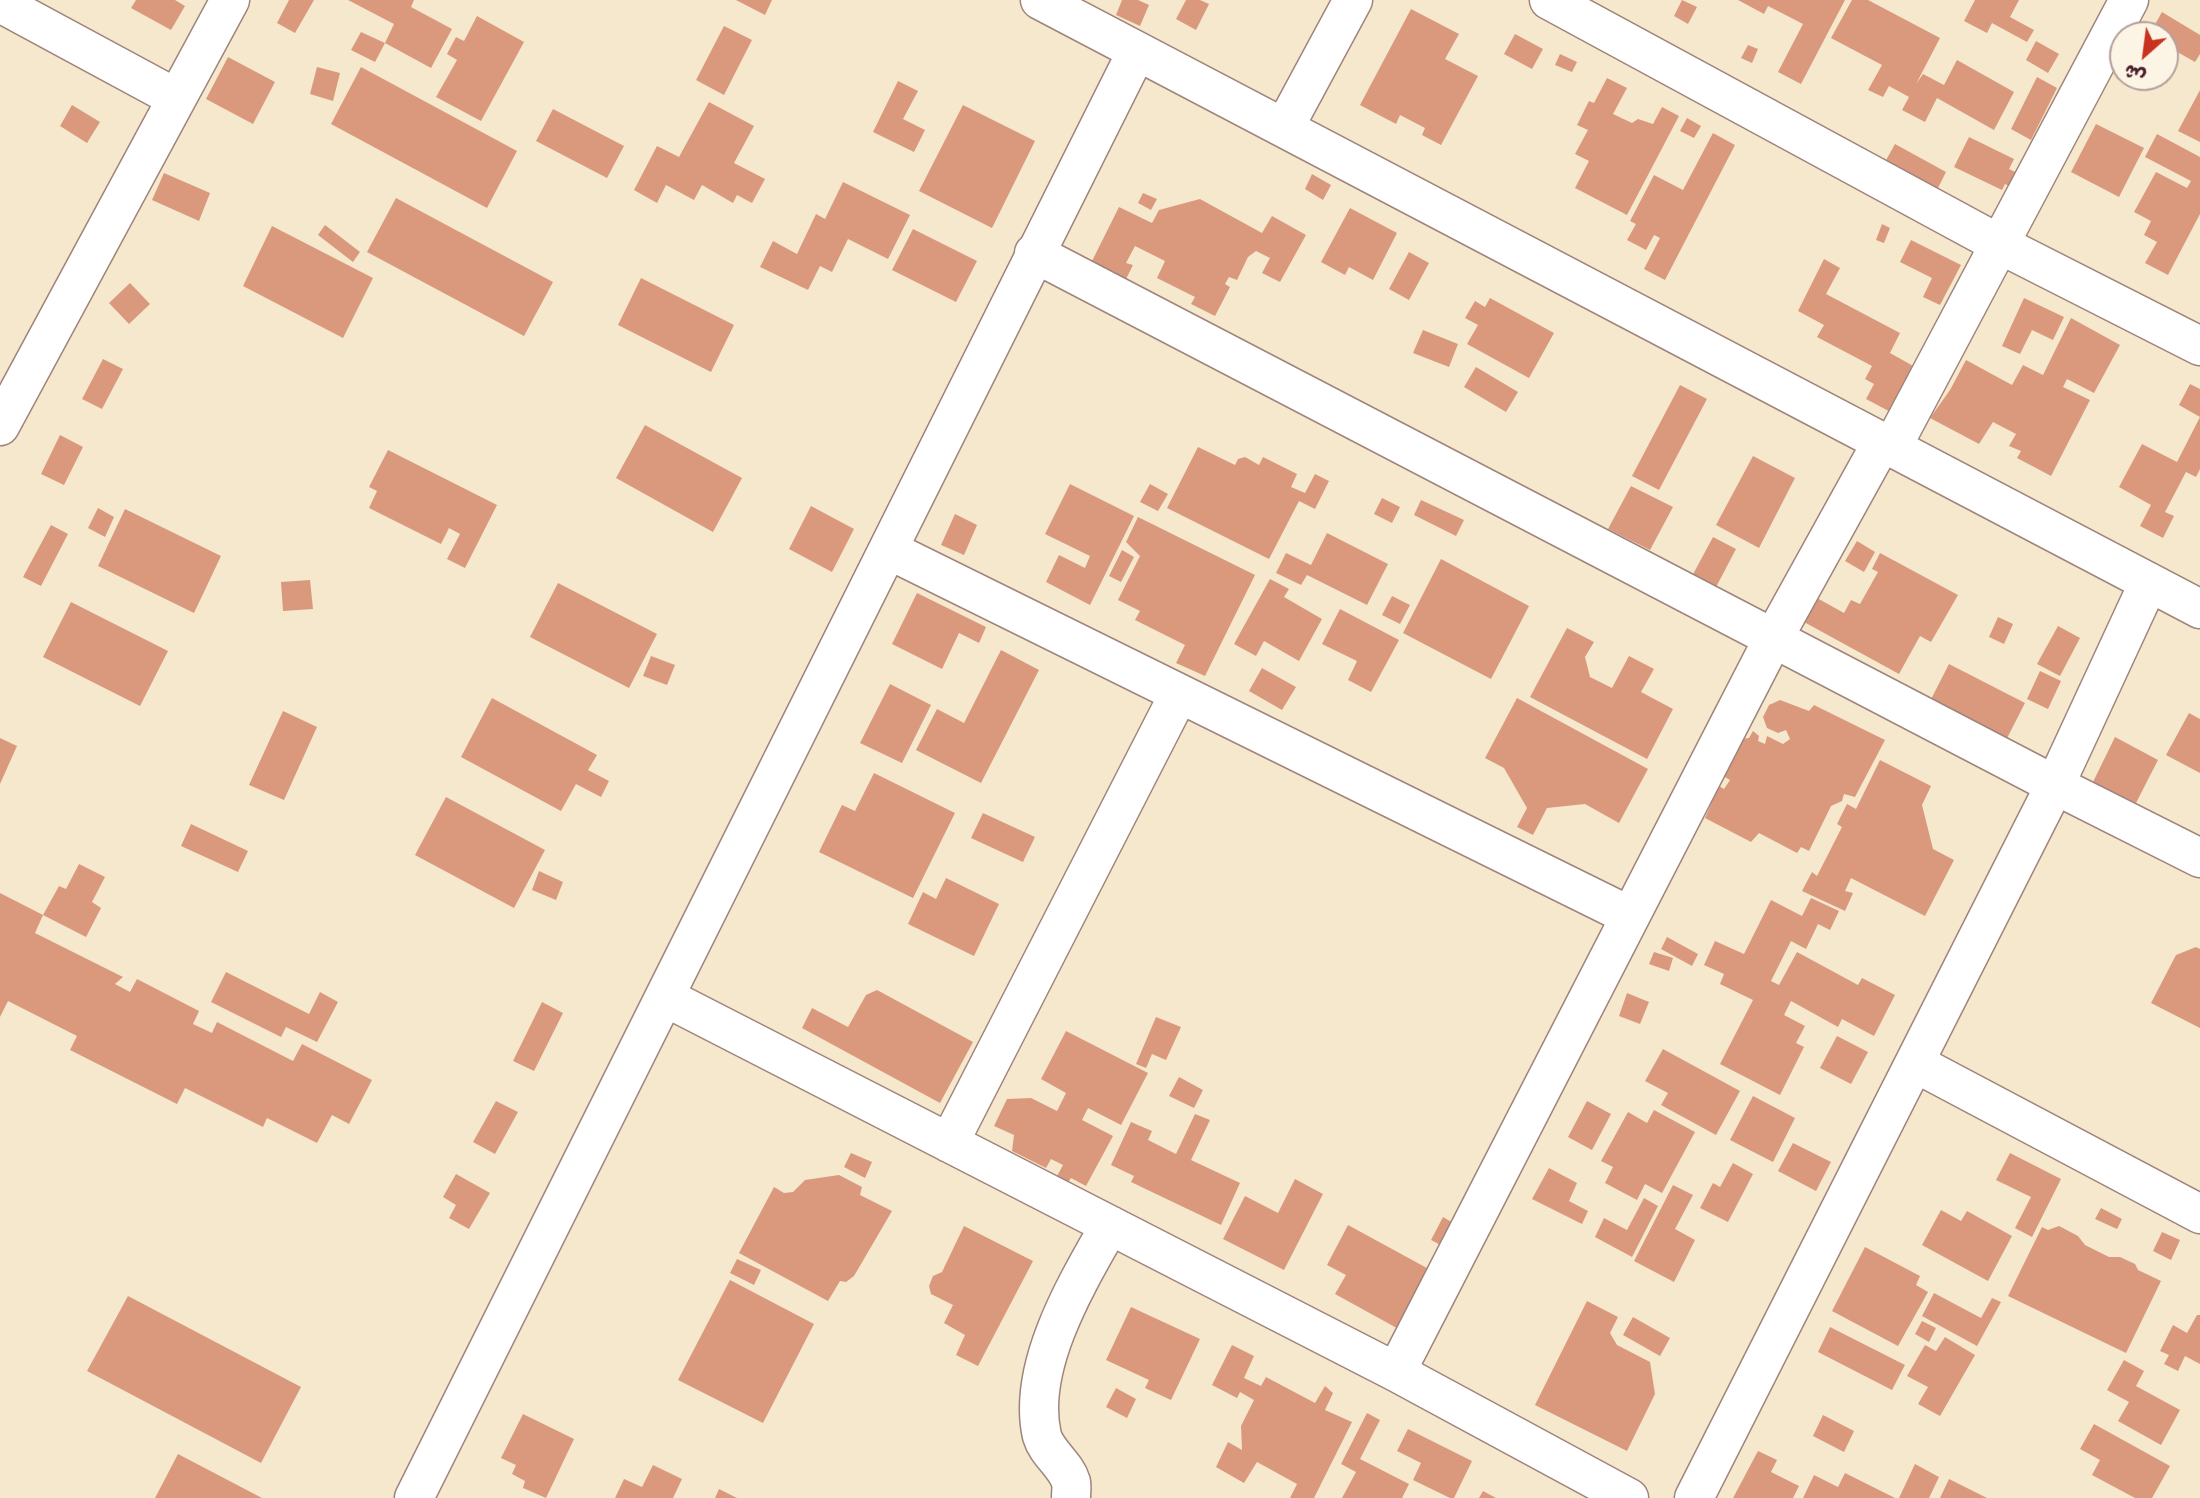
<!DOCTYPE html>
<html>
<head>
<meta charset="utf-8">
<style>
	body { margin:0 }
	#map { position:relative; width:2200px; height:1498px; overflow:hidden; background:#f5e8cd; font-family:"Architects Daughter","Playpen Sans Arabic",sans-serif }
	canvas { display:block }
	.north { position:absolute; left:2109px; top:21px; width:70px; height:70px; box-sizing:border-box; background:#fcf5e5; border:2px solid #b59f9b; border-radius:50%; rotate:208deg; font-size:19px; font-weight:700; line-height:28px; text-align:center; color:#4a1f2b }
	.north::after { content:''; display:block; margin:auto; width:24px; height:32px; background:#c8321e; clip-path:polygon(50% 0,100% 100%,50% 72%,0 100%) }
</style>
</head>
<body>
<div id="map">
<canvas width="2200" height="1498"></canvas>
<div class="north">ش</div>
</div>
<script>
const ctx = document.querySelector('canvas').getContext('2d');
ctx.lineJoin = 'round';
function fill(path, color) { ctx.fillStyle = color; ctx.fill(path, 'evenodd'); }
function trace(path, color, width, dash) { ctx.strokeStyle = color; ctx.lineWidth = width; ctx.lineCap = dash ? 'butt' : 'round'; ctx.setLineDash(dash || []); ctx.stroke(path); }
fill(new Path2D(`
	M136 0H175L185 6 171 30 131 8Z
	M289 0H314L295 33 277 23Z
	M348 0H414L411 7 452 29 431 68 385 43 375 62 351 50 361 32 385 43 394 24Z
	M736 0H772L765 15Z
	M1122 0H1138L1149 5 1140 26 1116 15Z
	M1186 0H1200L1209 4 1196 30 1176 19Z
	M1682 0 1697 7 1688 24 1674 16Z
	M1738 0H1845L1801 84 1778 72 1803 24 1768 6 1764 14Z
	M1852 0H1868L1940 38 1916 84 1923 74 1944 85 1957 60 2014 92 1994 130 1937 98 1925 122 1902 110 1909 97 1889 86 1883 97 1868 90 1882 65 1831 38Z
	M1975 0H2019L2010 17 2034 30 2027 42 1992 23 1987 33 1964 21Z
	M1411 9 1459 34 1445 59 1478 76 1441 145 1422 135 1425 128 1400 115 1396 124 1360 105Z
	M2162 12 2200 35V54L2195 62 2165 45V35H2149Z
	M477 16 524 42 481 121 436 97 457 60 447 54 456 37 464 41Z
	M724 26 752 40 724 95 696 80Z
	M1515 34 1543 49 1532 69 1504 54Z
	M2036 41 2059 54 2048 73 2026 60Z
	M1748 45 1758 49 1752 63 1741 58Z
	M1560 54 1577 62 1572 72 1555 65Z
	M228 57 275 82 253 124 206 99Z
	M317 67 340 73 333 101 310 94Z
	M361 67 517 151 487 208 331 124Z
	M2037 77 2057 88 2031 140 2011 129Z
	M1607 78 1627 88 1613 114 1632 123 1638 119 1653 124 1662 107 1679 116 1627 215 1575 188 1589 161 1575 154 1588 130 1577 125 1589 101 1594 103Z
	M898 81 918 91 903 119 925 130 914 152 873 132Z
	M2200 90V142L2178 131Z
	M709 102 754 126 734 163 765 179 752 203 737 195 733 203 702 185 694 200 666 185 657 203 634 190 657 146 679 157Z
	M72 105 100 122 87 143 60 126Z
	M963 105 1035 141 992 228 919 191Z
	M553 109 624 146 607 178 536 141Z
	M1687 118 1701 126 1694 138 1680 131Z
	M2096 124 2144 148 2119 197 2071 172Z
	M1713 133 1735 145 1665 280 1644 269 1660 238 1654 235 1646 250 1627 240 1636 224 1630 221 1654 175 1683 190Z
	M2157 134 2200 157V214L2168 275 2145 263 2157 242 2144 235 2151 221 2134 212 2156 172 2187 188 2191 181 2145 157Z
	M1969 137 2014 159 2009 169 2026 177 2019 191 2005 184 2002 190 1954 167Z
	M1895 144 1946 172 1937 190 1885 162Z
	M164 173 210 193 199 221 152 200Z
	M1312 174 1331 185 1323 200 1305 189Z
	M843 182 910 215 888 259 848 239 832 272 820 266 808 290 760 267 773 241 797 254 816 214 825 219Z
	M1143 193 1157 199 1151 210 1138 203Z
	M396 198 553 282 524 336 367 252Z
	M1200 199 1262 233 1272 216 1306 235 1280 282 1262 273 1270 258 1256 251 1248 257 1237 280 1229 277 1225 284 1230 287 1215 316 1191 304 1195 297 1157 278 1165 261 1135 246 1126 263 1133 265 1126 279 1092 261 1119 207 1152 223 1159 210Z
	M1350 208 1397 233 1373 280 1349 267 1345 275 1321 262Z
	M1882 224 1890 228 1884 243 1876 240Z
	M325 225 360 252 353 262 318 235Z
	M272 226 373 278 343 338 243 286Z
	M913 229 977 261 956 302 892 270Z
	M1911 240 1961 265 1940 305 1923 297 1932 278 1900 262Z
	M1409 252 1429 263 1409 300 1389 289Z
	M1824 259 1840 268 1826 294 1900 333 1890 353 1924 372 1900 417 1866 399 1874 384 1865 379 1872 366 1817 337 1824 325 1798 311Z
	M641 278 734 325 711 372 618 325Z
	M130 283 150 304 129 324 109 303Z
	M1490 298 1554 333 1529 378 1467 344 1478 325 1465 318 1475 301 1485 307Z
	M2024 298 2064 317 2053 340 2032 330 2020 354 2002 346Z
	M2071 318 2120 345 2094 393 2067 379 2063 387 2090 400 2051 476 2017 458 2021 451 2009 446 2016 434 1993 422 1979 444 1930 418 1950 390 1966 360 2012 385 2023 365 2043 375Z
	M1423 330 1458 344 1449 367 1413 353Z
	M103 359 123 369 102 409 82 399Z
	M1476 367 1518 392 1506 412 1464 387Z
	M2190 384 2200 389V469L2196 477 2186 472 2165 512 2174 516 2163 538 2140 526 2151 505 2119 487 2142 444 2177 462 2200 417 2179 405Z
	M1680 385 1707 399 1659 490 1632 476Z
	M645 425 742 478 713 532 616 478Z
	M60 435 83 447 64 485 41 474Z
	M1198 447 1235 465 1238 459 1245 457 1259 465 1263 457 1297 474 1291 487 1305 493 1315 474 1329 481 1315 509 1299 501 1269 559 1167 508Z
	M388 450 497 505 465 568 447 559 460 534 449 528 441 544 369 508 377 491 369 487Z
	M1753 456 1795 478 1759 548 1716 525Z
	M1070 484 1134 516 1090 605 1046 582 1059 555 1085 568 1090 556 1045 534Z
	M1150 484 1168 494 1158 511 1140 502Z
	M1631 486 1673 507 1650 550 1608 529Z
	M1382 498 1400 507 1392 523 1374 514Z
	M1421 500 1464 520 1456 536 1414 515Z
	M811 506 854 529 832 572 789 549Z
	M98 508 114 517 105 537 88 528Z
	M125 509 221 556 194 613 98 566Z
	M955 514 977 525 964 555 941 545Z
	M1138 517 1255 575 1205 676 1176 663 1185 645 1135 620 1140 611 1118 600 1140 556 1126 542Z
	M51 525 68 534 41 586 23 577Z
	M1327 533 1388 564 1367 605 1307 575 1301 585 1276 573 1286 553 1311 565Z
	M1713 537 1736 549 1714 591 1691 578Z
	M1857 541 1875 552 1864 572 1845 561Z
	M1122 550 1134 557 1121 582 1109 576Z
	M1880 553 1958 595 1931 642 1920 636 1899 674 1804 622 1817 598 1844 613 1851 600 1860 604 1878 572 1872 569Z
	M1441 559 1529 606 1491 679 1403 633Z
	M1270 579 1289 589 1284 597 1322 619 1299 661 1264 641 1256 656 1234 644Z
	M310 580 313 609 283 611 281 582Z
	M558 583 657 634 629 688 530 637Z
	M917 593 986 627 979 643 959 633 942 669 892 644Z
	M1392 596 1410 605 1400 624 1382 615Z
	M71 602 168 651 140 706 43 657Z
	M1340 609 1399 640 1371 692 1348 680 1357 661 1322 644Z
	M1998 617 2013 624 2004 644 1989 637Z
	M2058 626 2080 638 2060 676 2037 664Z
	M1567 628 1594 642 1585 657 1590 677 1612 688 1629 656 1654 669 1641 692 1673 709 1647 759 1530 697Z
	M1001 650 1039 670 981 783 916 750 937 709 964 723Z
	M651 656 675 665 667 685 643 676Z
	M1949 664 2025 703 2001 750 1925 711Z
	M1262 668 1296 687 1282 710 1249 691Z
	M2040 671 2061 681 2048 709 2027 699Z
	M890 684 931 705 902 763 860 743Z
	M492 698 597 755 588 770 609 781 601 797 576 784 561 811 461 757Z
	M1517 698 1648 769 1619 823 1585 804 1547 808 1533 835 1517 827 1527 808 1504 768 1485 758Z
	M1780 700 1809 711 1814 705 1885 740 1855 797 1844 794 1842 801 1831 806 1809 851 1801 847 1797 853 1759 833 1751 842 1705 818 1719 786 1724 789 1730 780 1723 776 1740 739 1749 738 1753 731 1759 736 1758 741 1765 744 1767 736 1783 744 1790 739 1786 730 1778 733 1767 728 1763 717 1769 705Z
	M283 711 317 727 284 800 249 785Z
	M2189 713 2200 719V773L2166 755Z
	M2115 737 2158 760 2136 803 2093 782Z
	M0 738 17 746 0 784Z
	M1880 760 1931 786 1922 805 1933 849 1954 860 1925 916 1851 878 1845 891 1853 893 1845 911 1802 891 1812 872 1817 876 1842 827 1837 824 1847 804 1856 809Z
	M874 773 955 813 913 898 819 852 842 805 855 811Z
	M446 797 545 850 514 908 415 855Z
	M983 813 1035 837 1023 862 971 838Z
	M191 824 248 851 238 872 181 846Z
	M79 864 105 877 92 902 101 908 86 937 43 915 59 886 66 889Z
	M539 871 563 882 556 900 532 890Z
	M946 878 999 904 974 956 908 924 923 892 936 899Z
	M0 893 43 915 35 933 123 977 115 984 130 992 137 979 199 1011 193 1024 212 1033 217 1022 293 1061 302 1044 372 1080 349 1124 332 1115 317 1143 267 1118 263 1127 185 1088 177 1104 70 1050 77 1036 8 1001 0 1017Z
	M1811 898 1839 911 1830 930 1818 924 1806 949 1791 941 1771 981 1779 985 1797 952 1858 985 1862 978 1895 995 1874 1036 1842 1019 1838 1027 1791 1001 1784 1015 1805 1026 1796 1043 1804 1047 1780 1095 1720 1064 1753 1000 1720 984 1724 974 1704 965 1715 941 1744 954 1771 900 1802 916Z
	M1667 937 1698 954 1692 966 1661 949Z
	M2196 947 2200 949V1028L2151 1003 2176 955Z
	M1654 952 1673 958 1669 971 1649 964Z
	M226 972 309 1014 320 992 338 1002 317 1042 286 1027 281 1037 211 1002Z
	M877 990 973 1042 940 1103 802 1028 812 1008 848 1027 866 995Z
	M1627 993 1649 1002 1640 1024 1619 1016Z
	M542 1002 563 1013 534 1071 513 1061Z
	M1156 1017 1181 1027 1166 1060 1152 1054 1146 1068 1136 1064Z
	M1066 1031 1148 1073 1121 1125 1088 1108 1082 1120 1113 1136 1086 1186 1071 1178 1067 1184 1056 1178 1063 1165 1051 1159 1046 1168 1012 1151 1014 1135 994 1126 1007 1099 1031 1098 1057 1111 1066 1093 1041 1079Z
	M1837 1036 1868 1052 1851 1084 1820 1068Z
	M1663 1049 1740 1091 1716 1135 1661 1105 1668 1093 1645 1081Z
	M1179 1077 1203 1090 1194 1108 1169 1096Z
	M1753 1096 1795 1118 1773 1162 1730 1140Z
	M496 1101 518 1112 495 1154 473 1142Z
	M1587 1101 1611 1114 1592 1150 1568 1137Z
	M1654 1110 1695 1132 1662 1193 1645 1184 1637 1200 1605 1183 1613 1167 1601 1161 1628 1112 1647 1123Z
	M1195 1114 1210 1120 1191 1160 1240 1183 1221 1225 1131 1182 1134 1176 1111 1165 1131 1122 1152 1131 1148 1140 1176 1154Z
	M1793 1143 1831 1162 1816 1191 1778 1171Z
	M851 1153 872 1162 865 1178 844 1167Z
	M2010 1153 2061 1179 2032 1237 2015 1228 2031 1197 1996 1180Z
	M1733 1163 1753 1174 1728 1222 1700 1208 1713 1183 1720 1187Z
	M1549 1168 1577 1183 1569 1201 1588 1211 1582 1224 1532 1199Z
	M456 1174 490 1193 469 1229 449 1218 456 1205 443 1197Z
	M839 1175 862 1187 860 1195 892 1211 854 1276 846 1282 840 1281 828 1301 739 1253 774 1187 784 1193 793 1192 805 1180Z
	M1295 1179 1323 1194 1284 1270 1223 1239 1245 1196 1278 1213Z
	M1673 1185 1693 1195 1675 1229 1695 1240 1674 1282 1634 1261Z
	M1644 1198 1658 1206 1632 1257 1595 1237 1604 1218 1627 1230Z
	M2101 1208 2122 1219 2117 1229 2095 1219Z
	M1941 1210 1961 1221 1967 1211 2012 1236 1988 1281 1922 1245Z
	M1443 1217 1460 1227 1448 1249 1431 1240Z
	M1348 1225 1436 1273 1404 1332 1335 1294 1346 1275 1327 1265Z
	M964 1226 1033 1261 978 1366 956 1355 965 1335 944 1323 953 1305 931 1294 929 1286 933 1276 942 1272Z
	M2059 1226 2078 1236 2085 1245 2109 1257H2120L2135 1264 2138 1270 2161 1281 2126 1353 2008 1296 2042 1227 2048 1230Z
	M2162 1232 2180 1240 2171 1260 2153 1251Z
	M1865 1247 1920 1276 1916 1285 1928 1292 1898 1346 1832 1311Z
	M737 1259 761 1270 754 1285 730 1273Z
	M730 1280 814 1324 763 1423 678 1380Z
	M1934 1293 1981 1318 1992 1298 2001 1302 1977 1346 1922 1316Z
	M128 1296 301 1387 261 1463 87 1371Z
	M1587 1301 1618 1317 1610 1333 1617 1345 1650 1362 1655 1394 1627 1451 1535 1405Z
	M1131 1307 1200 1339 1171 1400 1145 1388 1149 1380 1106 1360Z
	M2197 1315H2200V1364L2185 1356 2178 1371 2164 1364 2169 1355 2160 1351 2173 1325 2187 1333Z
	M1633 1317 1670 1338 1660 1356 1623 1335Z
	M1922 1321 1936 1328 1929 1342 1915 1334Z
	M1830 1327 1905 1365 1892 1390 1818 1352Z
	M1945 1337 1975 1355 1940 1416 1918 1404 1928 1387 1907 1376 1925 1345 1936 1351Z
	M1232 1345 1254 1356 1244 1378 1261 1386 1266 1377 1315 1403 1325 1386 1333 1393 1325 1410 1352 1422 1314 1498H1290L1297 1484 1257 1462 1244 1483 1216 1467 1228 1442 1242 1450 1241 1426 1254 1400 1240 1392 1237 1398 1212 1385Z
	M2124 1360 2144 1371 2136 1386 2180 1410 2161 1445 2118 1421 2129 1402 2107 1390Z
	M1116 1388 1136 1399 1127 1418 1106 1407Z
	M1367 1413 1380 1420 1360 1459 1409 1484 1402 1498H1342L1356 1472 1341 1464Z
	M523 1414 574 1439 546 1498 523 1488 525 1481 512 1474 516 1465 501 1458Z
	M1823 1415 1854 1431 1844 1452 1813 1436Z
	M2094 1424 2170 1466 2152 1498H2135L2092 1475 2100 1460 2080 1449Z
	M1408 1429 1472 1461 1454 1498H1450L1413 1480 1421 1463 1397 1451Z
	M1758 1451 1777 1460 1771 1472 1799 1486 1793 1498H1733Z
	M178 1454 262 1498H155Z
	M1915 1464 1939 1477 1929 1498H1899Z
	M653 1465 682 1479 673 1498H615L624 1479 642 1487Z
	M1845 1473 1895 1498H1803L1814 1475 1838 1487Z
	M1949 1479 1987 1498H1940Z
	M719 1489 737 1498H715Z
	M1483 1491 1496 1498H1479Z`), '#da997d');
const minor = new Path2D(`
	M1040 0 2200 609
	M1549 0 2001 245 2200 346
	M0 3 176 98
	M1284 128 1353 0
	M1034 253 2055 785 2200 858
	M0 426 230 0
	M1892 447 2129 0
	M889 550 1630 916
	M665 997 1396 1372 1629 1498
	M1915 1063 2200 1214
	M949 1143 1179 694
	M1396 1372 1773 639 1882 442
	M414 1498 1137 51
	M1071 1498C1071 1493 1072 1486 1071 1482 1066 1465 1047 1453 1042 1436 1026 1367 1077 1283 1110 1225
	M1694 1498 2055 785 2149 582`);
trace(minor, '#a0847c', 41);
trace(minor, '#fff', 38);
</script>
</body>
</html>
